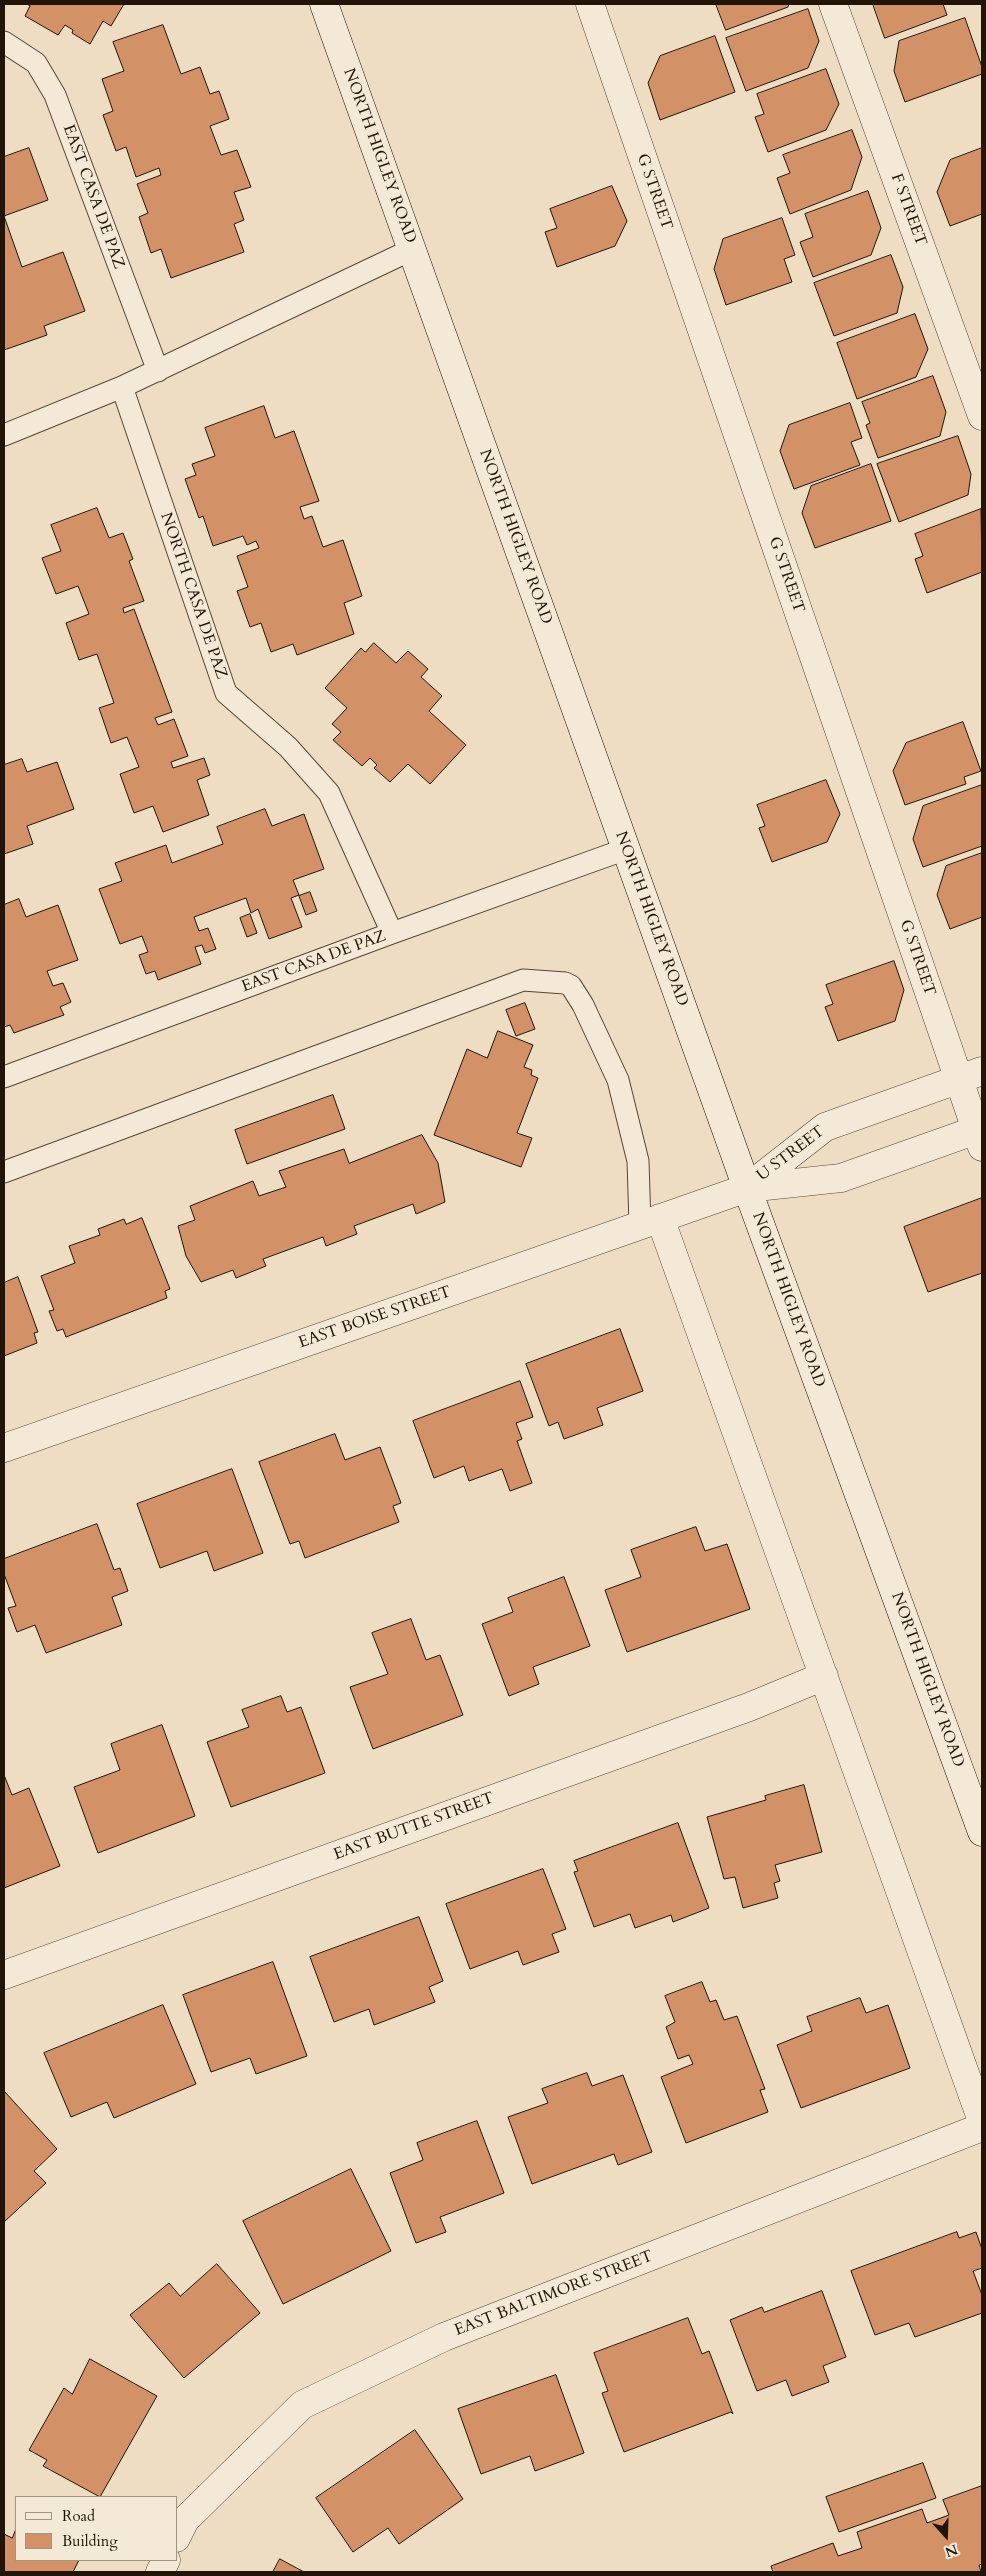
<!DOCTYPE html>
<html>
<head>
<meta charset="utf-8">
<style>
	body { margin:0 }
	#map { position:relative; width:986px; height:2576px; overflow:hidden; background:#eeddc2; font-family:Cardo,serif }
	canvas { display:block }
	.frame { position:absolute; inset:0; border:5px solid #221406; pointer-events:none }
	.legend { position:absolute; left:15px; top:2496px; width:162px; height:65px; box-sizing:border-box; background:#f4e9d7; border:1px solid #a09483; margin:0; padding:6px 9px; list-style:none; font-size:15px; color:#221406 }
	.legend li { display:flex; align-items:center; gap:10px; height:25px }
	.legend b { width:25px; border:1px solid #a09483 }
	.north { position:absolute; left:921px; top:2511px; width:50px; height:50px; -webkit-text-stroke:4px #f4e9d7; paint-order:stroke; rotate:160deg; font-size:14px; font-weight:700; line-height:20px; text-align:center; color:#221406 }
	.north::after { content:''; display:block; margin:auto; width:18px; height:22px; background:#221406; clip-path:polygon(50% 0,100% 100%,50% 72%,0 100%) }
</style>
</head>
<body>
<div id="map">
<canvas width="986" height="2576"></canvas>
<div class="frame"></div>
<ul class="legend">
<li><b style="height:6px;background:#f4e9d7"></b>Road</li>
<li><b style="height:14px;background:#d39167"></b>Building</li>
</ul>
<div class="north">N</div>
</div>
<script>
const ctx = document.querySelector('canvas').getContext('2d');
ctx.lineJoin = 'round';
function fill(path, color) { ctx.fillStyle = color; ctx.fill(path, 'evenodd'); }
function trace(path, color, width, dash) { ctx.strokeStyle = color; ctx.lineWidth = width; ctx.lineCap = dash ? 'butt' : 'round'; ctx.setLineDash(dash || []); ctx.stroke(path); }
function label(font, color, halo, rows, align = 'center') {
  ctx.font = font + ' Cardo,serif'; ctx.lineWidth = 4; ctx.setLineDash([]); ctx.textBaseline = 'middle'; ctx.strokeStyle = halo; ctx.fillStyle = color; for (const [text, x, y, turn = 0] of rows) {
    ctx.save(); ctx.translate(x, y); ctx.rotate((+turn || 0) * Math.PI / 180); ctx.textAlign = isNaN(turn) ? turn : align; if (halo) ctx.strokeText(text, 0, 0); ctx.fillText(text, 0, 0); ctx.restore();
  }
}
const building = new Path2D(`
	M27 4H124L111 26 103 21 90 44 72 33 73 30 65 25 58 35 25 16 30 6Z
	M716 4H789L788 7 726 30Z
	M873 4H943L947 15 885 38Z
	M808 9 819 41 808 68 746 91 726 38Z
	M965 18 982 67V74L905 102 894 71 899 41Z
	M163 25 181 74 200 67 210 94 219 91 229 119 210 126 221 155 237 150 251 187 234 192 244 220 234 224 244 252 171 278 161 249 151 253 139 217 148 213 137 184 161 175 159 168 136 177 126 147 116 151 103 115 113 111 102 79 124 71 113 42Z
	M715 36 735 92 660 120 648 83 660 56Z
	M826 69 839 104 826 130 768 152 755 117 764 114 757 94Z
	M852 130 862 157 851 190 790 214 777 178 790 173 783 155Z
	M29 148 48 200 4 216V157Z
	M982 148V214L950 226 937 192 950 160Z
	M612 186 627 221 615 246 557 267 545 232 557 228 550 209Z
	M868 191 881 228 871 255 813 277 800 242 813 237 805 214Z
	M4 216 22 267 63 252 85 311 44 326 47 335 4 350Z
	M782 218 795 255 784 259 792 282 726 305 714 269 723 239Z
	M891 255 903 287 897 313 834 336 814 283Z
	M915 314 928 349 916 377 857 399 837 343Z
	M933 376 946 412 940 436 878 458 866 425 870 423 862 402Z
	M850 403 862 438 851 442 860 465 794 489 780 451 789 425Z
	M264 406 275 438 294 431 319 501 300 507 304 519 312 516 323 547 343 540 362 596 344 603 354 634 297 655 293 644 271 652 261 623 250 627 237 591 248 587 237 556 259 548 256 541 247 545 243 536 213 546 203 516 199 518 185 479 196 475 192 464 215 456 205 428Z
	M958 436 971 474 968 495 899 522 877 464Z
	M871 464 891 521 815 548 802 513 811 486Z
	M97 508 109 538 123 533 133 559 129 561 144 601 123 608 124 613 134 609 172 712 155 718 158 725 174 719 188 756 171 762 173 768 204 758 210 775 197 780 209 815 163 832 153 806 134 813 120 774 139 767 127 737 111 743 99 708 114 703 97 654 79 660 66 623 89 614 78 586 56 594 42 558 61 551 51 525Z
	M981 509 982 572 927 593 915 559 923 556 915 534Z
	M374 643 396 663 408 651 428 669 421 677 442 696 429 711 466 745 430 784 408 764 390 782 374 768 377 765 370 758 362 766 333 740 341 732 332 724 347 708 325 688 361 648 365 652Z
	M963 722 981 771 964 777 966 784 905 805 893 771 906 743Z
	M22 759 27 772 57 762 74 809 27 826 33 844 4 854V765Z
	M826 780 840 814 827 842 772 862 759 828 765 826 757 805Z
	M982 785V846L923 867 913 839 923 806Z
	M265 809 272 826 304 814 324 869 293 880 299 895 291 898 302 927 269 939 258 909 251 913 246 898 194 917 199 931 208 928 216 949 205 953 202 945 195 947 201 964 158 980 155 971 146 974 139 955 148 952 142 936 120 944 99 889 122 881 115 863 166 845 172 863 223 844 217 827Z
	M982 853V917L950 929 937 895 946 866Z
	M310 892 317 911 306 915 299 896Z
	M19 899 26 917 58 905 78 960 47 971 53 986 63 983 71 1002 60 1007 64 1015 14 1033 10 1025 4 1027V905Z
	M250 914 257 933 247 937 240 918Z
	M894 961 904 990 895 1021 838 1041 825 1007 833 1004 826 985Z
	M525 1003 535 1029 516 1036 506 1010Z
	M498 1031 533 1045 524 1067 532 1070 531 1075 538 1078 517 1133 532 1138 521 1167 434 1135 467 1049 487 1058Z
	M333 1095 345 1129 247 1164 235 1130Z
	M422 1135 438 1163 445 1202 416 1214 413 1204 354 1226 357 1234 326 1246 323 1237 263 1259 266 1266 236 1278 233 1270 201 1282 186 1256 178 1226 195 1220 190 1206 253 1181 259 1196 286 1187 279 1171 344 1149 349 1163Z
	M982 1198V1273L928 1292 904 1227Z
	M142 1218 170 1289 165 1291 167 1298 66 1337 63 1329 57 1331 49 1311 54 1310 41 1276 75 1263 69 1246 100 1235 98 1229 124 1219 126 1224Z
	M18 1277 38 1332 34 1333 37 1343 4 1356V1283Z
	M620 1329 643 1391 597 1408 603 1425 564 1439 558 1422 549 1426 526 1364Z
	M520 1381 533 1417 516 1423 522 1439 517 1441 532 1483 510 1491 502 1469 469 1481 464 1466 434 1478 413 1421Z
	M335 1434 345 1460 380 1447 401 1503 393 1506 399 1522 305 1558 299 1541 290 1544 259 1462Z
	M232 1469 263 1553 214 1571 207 1551 160 1568 137 1504Z
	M97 1524 114 1570 120 1568 128 1591 112 1597 122 1625 46 1653 35 1625 17 1632 8 1608 16 1606 4 1574V1559Z
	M696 1527 705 1551 727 1544 750 1609 627 1652 605 1590 641 1577 631 1550Z
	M564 1577 590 1646 533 1667 539 1684 509 1696 482 1624 513 1612 508 1598Z
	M411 1619 426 1660 440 1655 463 1715 373 1749 350 1687 388 1674 372 1633Z
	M281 1696 287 1712 301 1707 325 1773 231 1807 207 1742 249 1727 242 1710Z
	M162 1725 195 1816 98 1853 74 1787 120 1770 111 1744Z
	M4 1775 12 1795 29 1788 60 1866 4 1888Z
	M804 1785 822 1852 775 1865 780 1881 774 1883 778 1898 743 1908 735 1877 724 1879 707 1817 766 1800 765 1796Z
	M678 1823 709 1908 673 1922 671 1915 635 1928 630 1914 594 1927 574 1872 578 1871 574 1861Z
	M543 1869 566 1929 552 1934 559 1952 523 1965 518 1951 470 1969 446 1904Z
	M419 1917 443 1981 429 1987 435 2002 374 2025 369 2009 334 2022 310 1957Z
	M273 1962 307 2056 256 2074 250 2058 211 2072 183 1995Z
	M702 1982 710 2002 716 2000 724 2020 737 2016 765 2089 760 2090 768 2112 686 2143 661 2077 693 2064 689 2055 678 2059 666 2027 675 2022 665 1996Z
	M860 1998 866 2013 888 2005 910 2068 801 2108 777 2045 812 2031 807 2017Z
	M163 2005 196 2084 114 2118 107 2102 71 2117 44 2053Z
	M587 2073 592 2086 623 2075 652 2152 618 2165 614 2154 532 2184 508 2117 548 2103 542 2089Z
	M4 2091 57 2149 34 2171 46 2183 4 2222Z
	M477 2121 504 2193 440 2217 446 2232 416 2243 390 2173 423 2160 417 2143Z
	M351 2169 391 2251 283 2304 243 2221Z
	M957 2232 959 2238 976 2232 982 2249V2268L973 2271 982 2295V2313L915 2337 909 2323 875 2335 851 2271Z
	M217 2264 260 2313 184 2378 130 2315 169 2283 180 2296Z
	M822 2291 846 2357 823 2366 829 2382 792 2396 786 2380 757 2391 730 2320 762 2307 764 2312Z
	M688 2318 702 2354 709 2351 733 2414 731 2412 624 2452 602 2393 608 2391 594 2353Z
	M90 2359 157 2396 100 2497 43 2466 47 2460 29 2450 64 2388 72 2394Z
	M556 2375 584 2453 535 2471 530 2456 481 2474 458 2409Z
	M415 2430 463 2499 399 2544 388 2528 353 2552 316 2498Z
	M923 2463 936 2498 839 2532 826 2497Z
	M982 2486V2564L979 2565 981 2572H773L771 2566 833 2543 838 2556 862 2548 857 2532 922 2509 927 2523 949 2515 943 2500Z
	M16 2529V2560H79L73 2572H4V2534L12 2538Z
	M280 2559 304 2572H273Z`);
fill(building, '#d39167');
trace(building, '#221406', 1);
const service = new Path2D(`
	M4 42 36 63 55 95 158 371
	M122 387 226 693 288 747 329 793 392 933
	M4 435 122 387 413 249
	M4 1077 392 933 626 849
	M4 1172 523 980 565 983 571 986 583 1005 618 1080 638 1161 640 1225`);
const minor = new Path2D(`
	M590 4 982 1147
	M833 4 982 416
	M747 1188 825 1127 982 1071
	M660 1218 982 2121
	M4 1448 747 1188 841 1178 982 1128
	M4 1975 749 1707 824 1676
	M176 2538 185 2520 302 2405 444 2337 982 2127
	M160 2572 166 2560`);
const secondary = new Path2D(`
	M324 4 747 1188 982 1832`);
trace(service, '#554635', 23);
trace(minor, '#554635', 29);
trace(secondary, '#221406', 29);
trace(service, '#f4e9d7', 21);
trace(minor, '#f4e9d7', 28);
trace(secondary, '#f4e9d7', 28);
label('16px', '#221406', '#f4e9d7', [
	["NORTH HIGLEY ROAD",379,156,70],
	["G STREET",654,192,71],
	["EAST CASA DE PAZ",93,197,70],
	["F STREET",908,210,70],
	["NORTH HIGLEY ROAD",515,537,70],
	["G STREET",786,575,71],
	["NORTH CASA DE PAZ",193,596,71],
	["NORTH HIGLEY ROAD",651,919,70],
	["G STREET",917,958,71],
	["EAST CASA DE PAZ",314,962,-20],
	["U STREET",791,1154,-37],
	["NORTH HIGLEY ROAD",788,1300,70],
	["EAST BOISE STREET",375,1318,-19],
	["NORTH HIGLEY ROAD",927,1680,70],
	["EAST BUTTE STREET",414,1827,-20],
	["EAST BALTIMORE STREET",554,2294,-21]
]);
</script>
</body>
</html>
